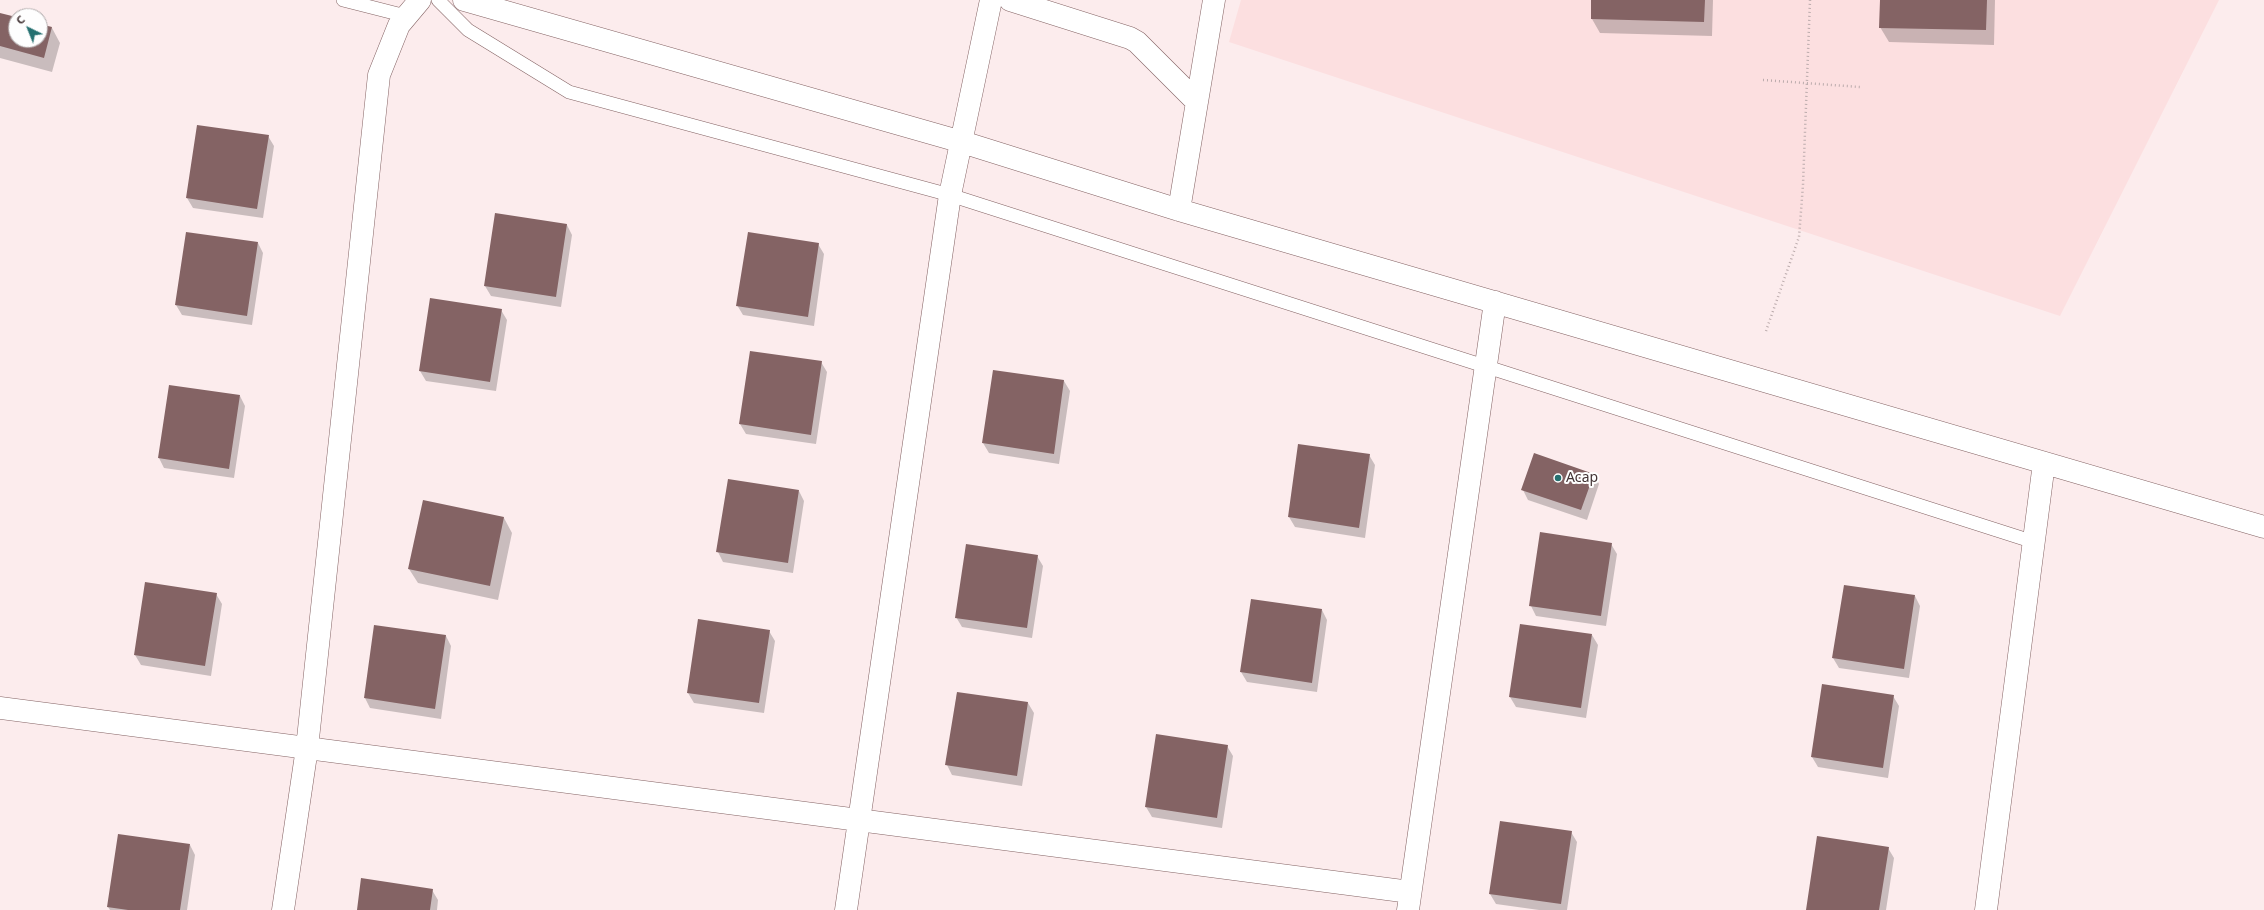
<!DOCTYPE html>
<html>
<head>
<meta charset="utf-8">
<style>
	body { margin:0 }
	#map { position:relative; width:2264px; height:910px; overflow:hidden; background:#fceced; font-family:"Noto Sans",sans-serif }
	canvas { display:block }
	.north { position:absolute; left:8px; top:8px; width:40px; height:40px; box-sizing:border-box; background:#fefefe; border:1px solid #b3adae; border-radius:50%; rotate:317deg; font-size:11px; font-weight:700; line-height:16px; text-align:center; color:#433435 }
	.north::after { content:''; display:block; margin:auto; width:14px; height:18px; background:#257070; clip-path:polygon(50% 0,100% 100%,50% 72%,0 100%) }
</style>
</head>
<body>
<div id="map">
<canvas width="2264" height="910"></canvas>
<div class="north">С</div>
</div>
<script>
const ctx = document.querySelector('canvas').getContext('2d');
ctx.lineJoin = 'round';
function fill(path, color) { ctx.fillStyle = color; ctx.fill(path, 'evenodd'); }
function trace(path, color, width, dash) { ctx.strokeStyle = color; ctx.lineWidth = width; ctx.lineCap = dash ? 'butt' : 'round'; ctx.setLineDash(dash || []); ctx.stroke(path); }
function label(font, color, halo, rows, align = 'center') {
  ctx.font = font + ' "Noto Sans",sans-serif'; ctx.lineWidth = 4; ctx.setLineDash([]); ctx.textBaseline = 'middle'; ctx.strokeStyle = halo; ctx.fillStyle = color; for (const [text, x, y, turn = 0] of rows) {
    ctx.save(); ctx.translate(x, y); ctx.rotate((+turn || 0) * Math.PI / 180); ctx.textAlign = isNaN(turn) ? turn : align; if (halo) ctx.strokeText(text, 0, 0); ctx.fillText(text, 0, 0); ctx.restore();
  }
}
fill(new Path2D(`
	M1241 0H2219L2060 316 1229 42Z`), '#fcdfe0');
fill(new Path2D(`
	M1592 0H1713L1712 36 1600 33 1592 19Z
	M1881 0H1995L1994 45 1889 42 1880 27Z
	M0 14 16 18V40H40V25L52 28 60 43 52 72 0 58Z
	M268 136 274 146 263 218 193 208 187 198Z
	M496 214 567 225 572 235 561 307 491 296 485 286Z
	M258 243 263 253 252 325 182 315 176 305Z
	M818 244 824 254 814 326 743 315 737 305Z
	M501 310 507 320 496 391 426 381 420 371Z
	M821 362 827 372 816 444 746 434 740 424Z
	M994 371 1064 381 1070 391 1059 464 989 453 983 443Z
	M240 396 245 406 234 478 164 468 159 458Z
	M1299 445 1369 455 1375 465 1365 538 1295 527 1289 517Z
	M1594 474 1599 484 1587 520 1528 500 1523 490Z
	M799 491 804 501 793 573 723 562 718 552Z
	M424 501 504 518 512 533 498 600 418 583 409 569Z
	M1611 544 1617 554 1606 626 1536 616 1531 606Z
	M1037 556 1043 566 1032 638 962 627 956 617Z
	M146 583 216 594 222 604 211 676 141 665 135 655Z
	M1915 596 1920 606 1909 678 1839 668 1833 658Z
	M1322 610 1327 620 1317 692 1247 682 1241 672Z
	M375 626 446 636 451 646 441 719 370 708 365 698Z
	M769 631 775 641 764 713 694 703 688 693Z
	M1592 635 1598 645 1586 718 1516 707 1510 697Z
	M957 693 1028 703 1034 713 1022 786 952 775 947 765Z
	M1893 696 1899 706 1888 778 1818 767 1812 757Z
	M1157 735 1227 746 1233 756 1222 828 1152 817 1146 807Z
	M1571 832 1577 842 1567 910H1539L1496 904 1490 894Z
	M190 845 195 855 187 910H110L108 907Z
	M1888 848 1894 858 1886 910H1807Z
	M432 890 438 900 437 910H358Z`), '#0003');
fill(new Path2D(`
	M1591 0H1705L1704 22 1591 19Z
	M1880 0H1987L1986 30 1879 28Z
	M0 13 16 17V40H40V24L52 27 44 58 0 46Z
	M197 125 269 135 257 209 186 198Z
	M495 213 567 224 556 297 484 286Z
	M186 232 258 242 247 316 175 305Z
	M748 232 819 243 808 317 736 306Z
	M430 298 502 309 490 382 419 371Z
	M750 351 822 361 811 435 739 424Z
	M993 370 1064 380 1054 454 982 443Z
	M169 385 240 395 229 469 158 458Z
	M1298 444 1370 454 1359 528 1288 517Z
	M1534 453 1594 474 1581 510 1521 490Z
	M728 479 799 490 788 563 716 552Z
	M423 500 504 517 490 586 408 569Z
	M1540 532 1612 543 1601 616 1529 606Z
	M966 544 1038 555 1027 628 955 618Z
	M145 582 217 593 205 666 134 655Z
	M1844 585 1915 595 1904 669 1832 658Z
	M1251 599 1322 609 1312 683 1240 672Z
	M698 619 770 630 759 703 687 693Z
	M1520 624 1592 634 1581 708 1509 697Z
	M374 625 446 635 435 709 364 698Z
	M1822 684 1894 695 1883 768 1811 757Z
	M957 692 1028 702 1017 776 945 765Z
	M1156 734 1228 745 1217 818 1145 807Z
	M1500 821 1572 831 1561 904 1489 894Z
	M118 834 190 844 180 910H128L107 907Z
	M1817 836 1889 847 1879 910H1806Z
	M361 878 433 889 430 910H357Z`), '#846364');
const service = new Path2D(`
	M343 0 406 16
	M438 0 468 30 569 92 950 195 2034 542`);
const minor = new Path2D(`
	M464 0 962 142 1179 210 2264 527
	M1010 0 1130 38 1137 42 1197 102
	M1179 210 1214 0
	M0 708 1410 892
	M283 910 307 748 379 75 399 25 420 0
	M846 910 950 195 991 0
	M1408 910 1495 302
	M1986 910 2044 463`);
trace(service, '#846364', 14);
trace(minor, '#846364', 23);
trace(new Path2D(`
	M1763 80 1860 87
	M1766 331 1799 237 1803 185 1810 0`), '#bbabac', 2.5, [1, 3]);
trace(service, '#fff', 13);
trace(minor, '#fff', 22);
for (const [x, y, r, color] of [
	[1558,478,4,"#257070"]
]) { const dot = new Path2D(); dot.arc(x, y, r, 0, 2 * Math.PI); ctx.fillStyle = color; ctx.fill(dot); trace(dot, '#fefefe', 1.5); }
label('14px', '#433435', '#fefefe', [
	["Асар",1566,478]
], 'left');
</script>
</body>
</html>
